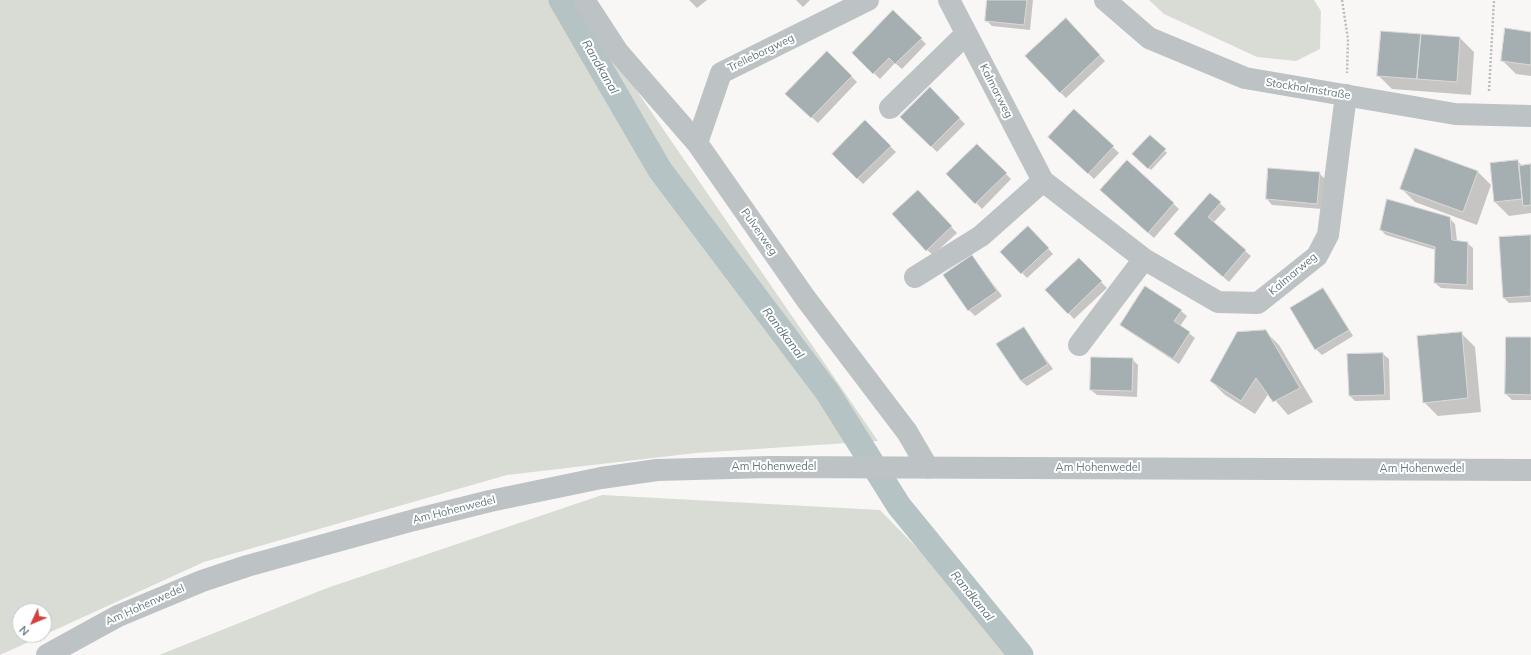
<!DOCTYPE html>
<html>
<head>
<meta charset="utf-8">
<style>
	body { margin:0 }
	#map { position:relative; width:1531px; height:655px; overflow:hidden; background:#f8f7f5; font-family:Mulish,sans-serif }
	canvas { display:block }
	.north { position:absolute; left:12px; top:603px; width:40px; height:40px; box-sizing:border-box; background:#fff; border:1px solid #c2c9cb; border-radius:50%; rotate:226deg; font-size:11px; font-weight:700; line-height:16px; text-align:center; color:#66787d }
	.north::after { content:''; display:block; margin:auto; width:14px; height:18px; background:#cf423e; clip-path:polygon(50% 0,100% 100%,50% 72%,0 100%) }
</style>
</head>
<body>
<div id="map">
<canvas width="1531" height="655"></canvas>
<div class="north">N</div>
</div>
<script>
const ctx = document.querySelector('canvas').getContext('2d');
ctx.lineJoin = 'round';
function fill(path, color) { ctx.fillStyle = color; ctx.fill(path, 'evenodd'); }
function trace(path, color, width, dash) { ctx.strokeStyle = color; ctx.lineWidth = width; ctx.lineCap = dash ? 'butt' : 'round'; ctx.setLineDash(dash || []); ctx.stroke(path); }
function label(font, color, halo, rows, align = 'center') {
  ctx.font = font + ' Mulish,sans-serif'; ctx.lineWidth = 4; ctx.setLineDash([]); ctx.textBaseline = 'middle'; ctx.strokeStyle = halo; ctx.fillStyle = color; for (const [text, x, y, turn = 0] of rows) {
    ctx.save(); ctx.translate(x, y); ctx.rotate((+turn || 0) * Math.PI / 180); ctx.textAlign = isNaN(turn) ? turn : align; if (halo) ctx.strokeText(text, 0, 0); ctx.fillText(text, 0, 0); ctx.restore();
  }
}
fill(new Path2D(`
	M0 0H585L639 94 878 441 696 453 507 475 204 562 0 655ZM20 611H44V635H20Z
	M1149 0H1314L1321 11 1320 49 1296 61 1257 57 1164 14Z
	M602 495 880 510 1021 655H159L327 588Z`), '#d9dcd5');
fill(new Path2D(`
	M689 0H707L697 8Z
	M796 0H810L803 7Z
	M988 0H1033L1030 30 992 26 986 20Z
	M893 11 926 44 902 69 895 63 880 79 853 53Z
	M1071 25 1105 61 1066 98 1060 92Z
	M1382 32 1460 38 1474 52 1471 95 1392 89 1378 75Z
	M1531 33V76L1516 74 1502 60Z
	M827 52 857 82 818 123 787 94Z
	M930 89 965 124 937 152 902 117Z
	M1074 110 1119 153 1094 179 1055 142Z
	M865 122 896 152 863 184 833 154Z
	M1150 136 1167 153 1151 170 1134 154Z
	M977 145 1011 179 982 209 948 174Z
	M1127 161 1179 209 1154 238 1107 196Z
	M1517 161 1523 166H1531V213L1509 216 1495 202Z
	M1269 169 1319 173 1325 179 1322 209 1272 205 1267 199Z
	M1477 171 1491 185 1477 225 1415 202 1401 188Z
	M1210 194 1226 209 1213 223 1251 256 1229 282 1175 234Z
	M923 197 957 233 933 255 927 250Z
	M1449 218 1455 224 1457 241 1467 243 1473 248V290L1441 288 1435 283 1436 250 1386 235 1381 230Z
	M1028 227 1053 254 1027 278 1002 252Z
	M1531 236V302L1509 303 1504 298Z
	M972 256 1002 296 975 316 969 310Z
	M1079 259 1107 288 1074 319 1047 290Z
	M1323 289 1328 295 1353 336 1322 355 1316 349 1291 308Z
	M1181 311 1187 316 1180 326 1195 338 1179 364 1127 330 1122 325Z
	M1023 328 1053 369 1027 386 1021 381Z
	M1265 331 1279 345 1313 402 1288 415 1269 393 1255 414 1225 395 1211 381Z
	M1461 333 1475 347 1481 412 1438 416 1424 402Z
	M1531 338V400H1512L1506 394Z
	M1383 354 1389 359 1390 400 1355 401 1350 396Z
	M1132 359 1138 365 1137 397 1097 395 1091 390Z`), '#0003');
trace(new Path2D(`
	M561 0 660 170 828 393 899 506 1021 655`), '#b5c3c4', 25);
const building = new Path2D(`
	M987 0H1027L1024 25 985 21Z
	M893 10 922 38 895 64 889 58 873 74 852 53Z
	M1066 18 1100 55 1060 93 1025 56Z
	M1505 28 1531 32V65L1501 61Z
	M1381 31 1421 34 1417 79 1377 76Z
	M1421 34 1460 37 1457 82 1417 79Z
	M827 51 852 76 811 118 785 94Z
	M930 87 960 118 931 147 900 117Z
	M1074 109 1114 146 1088 174 1048 137Z
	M865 120 891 146 857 179 832 154Z
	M1150 135 1166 149 1148 169 1132 154Z
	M977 144 1007 173 975 204 946 174Z
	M1415 148 1478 171 1463 212 1400 189Z
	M1127 160 1174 203 1148 233 1100 190Z
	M1518 160 1522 199 1494 202 1490 163Z
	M1531 164V205L1523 206 1519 166Z
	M1268 168 1320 172 1317 204 1266 199Z
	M918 190 952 226 926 251 892 214Z
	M1210 193 1221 202 1208 217 1246 250 1223 277 1174 234Z
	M1387 199 1450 217 1452 240 1468 242 1467 285 1434 283 1435 247 1380 230Z
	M1028 226 1049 248 1021 274 1000 252Z
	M1531 235V296L1503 298 1499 237Z
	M972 255 997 291 968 311 943 275Z
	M1079 258 1102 281 1068 314 1045 290Z
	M1145 286 1182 310 1174 321 1190 332 1173 359 1120 325Z
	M1323 288 1349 330 1315 350 1290 308Z
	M1024 327 1048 364 1021 381 996 344Z
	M1266 330 1300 388 1273 402 1256 378 1241 401 1210 381 1237 332Z
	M1462 332 1468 398 1423 403 1417 336Z
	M1506 337H1531V395L1505 394Z
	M1383 353 1385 395 1349 396 1347 354Z
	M1091 357 1133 358 1132 391 1090 390Z`);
fill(building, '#a5afb2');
trace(building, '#d9d9d8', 1);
trace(new Path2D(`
	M1342 0 1348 39 1347 73
	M1489 91 1494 0`), '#b8bcbe', 2.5, [2, 2]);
trace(new Path2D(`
	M584 0 618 52 697 143 806 299 907 432 928 468
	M949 0 1043 181 1144 259 1218 302 1258 303 1317 256 1328 235 1346 95
	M1105 0 1149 38 1245 78 1455 114 1531 116
	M890 108 966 34
	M697 143 721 73 868 0
	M915 277 981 236 1043 181
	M1079 345 1144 259
	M47 655 118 616 202 581 247 566 414 520 490 501 601 478 657 470 769 467 1531 470`), '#bdc3c5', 22);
label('11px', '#66787d', '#fff', [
	["Trelleborgweg",761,53,-26],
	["Stockholmstraße",1308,89,9],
	["Kalmarweg",996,91,63],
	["Pulverweg",759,232,55],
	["Kalmarweg",1293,274,-40],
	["Am Hohenwedel",774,467],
	["Am Hohenwedel",1098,468],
	["Am Hohenwedel",1422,469],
	["Am Hohenwedel",454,510,-14],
	["Am Hohenwedel",145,605,-24]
]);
label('italic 12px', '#607678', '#fff', [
	["Randkanal",600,67,60],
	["Randkanal",783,333,53],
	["Randkanal",972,596,51]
]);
</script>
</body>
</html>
